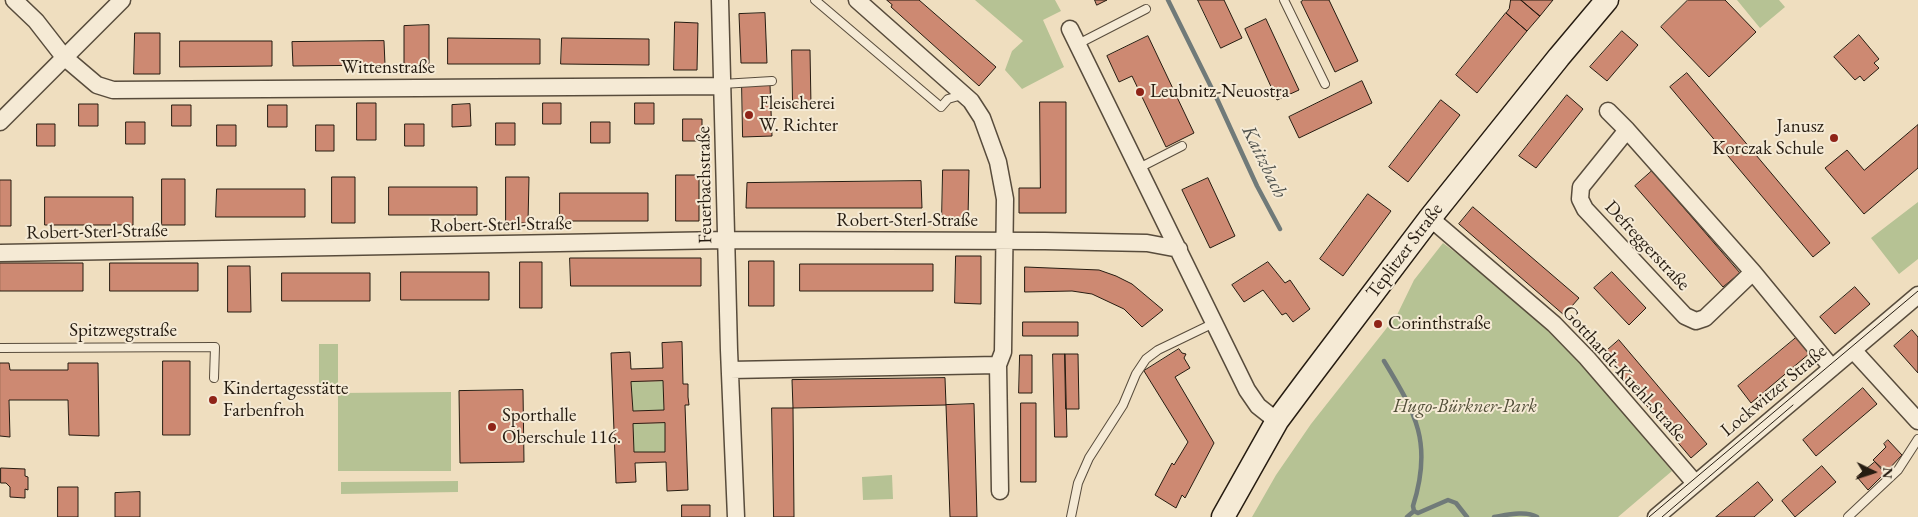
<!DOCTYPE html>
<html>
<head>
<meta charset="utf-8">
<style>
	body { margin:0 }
	#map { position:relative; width:1918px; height:517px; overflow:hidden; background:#efdebf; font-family:"EB Garamond",serif }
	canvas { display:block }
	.north { position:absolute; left:1848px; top:447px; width:50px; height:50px; -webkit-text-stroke:4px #f5ead5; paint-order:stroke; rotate:94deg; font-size:14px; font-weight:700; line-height:20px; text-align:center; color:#261c11 }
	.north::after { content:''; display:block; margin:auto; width:18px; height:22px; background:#261c11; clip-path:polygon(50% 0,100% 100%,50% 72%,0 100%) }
</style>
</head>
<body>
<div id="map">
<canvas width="1918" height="517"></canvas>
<div class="north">N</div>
</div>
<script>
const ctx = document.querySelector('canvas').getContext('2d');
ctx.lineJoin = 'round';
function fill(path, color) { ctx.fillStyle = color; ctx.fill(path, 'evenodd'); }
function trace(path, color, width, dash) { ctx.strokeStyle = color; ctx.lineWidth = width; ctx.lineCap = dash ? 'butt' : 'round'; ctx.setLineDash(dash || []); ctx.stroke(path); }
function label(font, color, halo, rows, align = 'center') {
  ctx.font = font + ' "EB Garamond",serif'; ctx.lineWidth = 4; ctx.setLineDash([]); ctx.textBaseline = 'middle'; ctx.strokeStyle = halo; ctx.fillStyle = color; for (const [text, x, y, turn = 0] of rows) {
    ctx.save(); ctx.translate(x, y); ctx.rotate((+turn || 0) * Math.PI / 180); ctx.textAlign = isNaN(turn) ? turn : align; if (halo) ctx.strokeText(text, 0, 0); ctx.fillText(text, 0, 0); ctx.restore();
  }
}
fill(new Path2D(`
	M975 0H1055L1061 11 1043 20 1064 67 1022 89 1005 70 1012 51 1023 41Z
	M1737 0H1779L1785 7 1760 28Z
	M1918 202V259L1899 274 1871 238Z
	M1443 243C1479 270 1515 299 1548 331 1593 374 1632 424 1672 471L1618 517H1252L1276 475 1311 424 1397 315 1414 280Z
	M319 344H338V385L319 386Z
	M663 381 664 410 633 411 631 382Z
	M451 392V471H338V393Z
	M665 423V452H634L633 424Z
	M892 475 893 499 863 500 862 477Z
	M458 481V492L341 494V482Z`), '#b6c294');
trace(new Path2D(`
	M1168 0 1218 101 1257 186 1280 229
	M1384 361C1416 414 1433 443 1413 506L1414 511 1418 513 1448 500 1456 503 1467 517
	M1407 517 1414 511
	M1494 517C1506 515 1526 510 1537 517`), '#707a79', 4.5);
const building = new Path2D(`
	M887 0H919L996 67 979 86 891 7 892 5Z
	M1095 0H1107L1097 5Z
	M1198 0H1224L1242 38 1221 48Z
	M1304 0H1329L1358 61 1335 72 1301 2Z
	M1511 0H1521L1540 16 1527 31 1506 13 1509 9Z
	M1521 0H1553L1540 16Z
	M1688 0H1725L1756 32 1709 77 1661 27Z
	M765 13 767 63H741L739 14Z
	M1506 13 1527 31 1477 93 1456 75Z
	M1266 19 1299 90 1277 100 1245 29Z
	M675 22 698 23 697 70H674Z
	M429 25V72H404V26Z
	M1622 31 1638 45 1607 81 1590 67Z
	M135 33H160V74H134Z
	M1859 35 1879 59 1874 63 1879 68 1864 81 1860 76 1855 80 1834 57Z
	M1148 36 1194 133 1166 147 1132 76 1119 82 1107 56Z
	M448 38 540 39V64H448Z
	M562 38 649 39V65L561 64Z
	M180 41H272V66L180 67Z
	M384 41 385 65 293 66 292 42Z
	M792 50H810L811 106H793Z
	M1687 73 1830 243 1813 257 1670 87Z
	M1362 81 1372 103 1299 138 1289 117Z
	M742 85H770L772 136 743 137Z
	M1567 95 1583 109 1536 168 1519 156Z
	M1441 100 1460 115 1408 182 1389 167Z
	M1040 102H1066V213H1019V188H1040Z
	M357 103H376V140H357Z
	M543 103H561V124H543Z
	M635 103H654V124H635Z
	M79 104H98V126H79Z
	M470 104 471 126 452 127V105Z
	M172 105H191V126H172Z
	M268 105H287V127H268Z
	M683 119H702V141H683Z
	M126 122H145V144H126Z
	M591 122H610V143H591Z
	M496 123H515V145H496Z
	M37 124H55V146H37Z
	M405 124H424V146H405Z
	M217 125H236V146H217Z
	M316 125H334V151H316Z
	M1918 125V168L1864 214 1825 168 1847 150 1864 170Z
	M943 170H969L968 218H942Z
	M1652 171 1740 273 1723 287 1635 186Z
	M676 175H699V221H676Z
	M332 177H355V223H332Z
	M506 177H529L528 223H506Z
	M1208 178 1235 236 1210 248 1182 190Z
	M162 179H185V225H162Z
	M0 180H11V226H0Z
	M921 181 922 208H746L747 183Z
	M389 187H477V215H389Z
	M217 189H305V217H216Z
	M560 193H648V221H560Z
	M1368 194 1391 211 1343 276 1320 259Z
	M45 197H133V225H45Z
	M1473 207 1579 298 1564 315 1459 224Z
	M956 256H981V304L955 303Z
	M570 258H701V286H571Z
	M749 261H774V306H749Z
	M520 262H542V308H520Z
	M1268 262 1285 283 1290 280 1310 309 1293 322 1286 313 1282 315 1263 290 1244 302 1232 285Z
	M0 263H83V291H0Z
	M110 263H198V291H110Z
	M800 264H933V291H800Z
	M228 266H250L251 312H228Z
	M1025 267 1099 270 1116 276 1132 284 1163 310 1142 327 1124 309 1092 294 1072 291 1025 292Z
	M401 272H489V300H401Z
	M1612 272 1646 308 1629 325 1594 288Z
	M282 273H370V301H282Z
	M1855 287 1870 304 1835 334 1820 317Z
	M1023 322H1078V336H1023Z
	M1912 330 1918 337V373L1894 346Z
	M1797 337 1810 353 1751 403 1738 386Z
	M1619 340 1707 444 1691 458 1603 354Z
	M682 342 683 384H688V397L689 405H685L688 490 667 491 666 462 635 463 636 482 616 483 611 353 630 352 631 369 663 368 662 343ZM663 381 664 410 633 411 631 382ZM665 423V452H634L633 424Z
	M1179 349 1182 353 1186 354 1184 358 1190 368 1175 377 1214 443 1185 498 1182 495 1176 508 1155 495 1172 463 1174 465 1188 442 1144 371Z
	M1053 354H1065L1067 437H1055Z
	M1065 354H1078L1079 409H1066Z
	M1020 355H1032V393H1019Z
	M163 361H190V435H163Z
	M0 363H9L10 370H68V363H98L99 436 69 435 68 400H9L10 437 0 436Z
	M945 378 946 405 793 408 792 380Z
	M1863 388 1877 404 1816 456 1803 440Z
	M523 390 524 462 460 463 459 391Z
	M1021 403H1036V482H1021Z
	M974 404 977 517H950L946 405Z
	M772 408H793L794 517H774Z
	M1888 440 1902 455 1886 472 1873 460 1886 447 1884 444Z
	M1875 462 1885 473 1868 490 1857 477Z
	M1822 466 1836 482 1795 517 1782 501Z
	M1 468 25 469V476L28 477V490L25 489V498L10 497V487L6 483H1Z
	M1758 482 1773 500 1754 517H1716Z
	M58 487H78V517H58Z
	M140 492V517H115V493Z
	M682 505H710V517H682Z`);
fill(building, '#cd8972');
trace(building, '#261c11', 1);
const lane = new Path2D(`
	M815 0 941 107 948 99 962 95
	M1284 0 1325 84
	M1078 44 1146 9
	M722 84 772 81
	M1139 168 1182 146
	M0 348 215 347 214 378
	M1071 517 1078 483 1089 458 1123 405 1136 374 1146 359 1158 350 1214 323
	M1848 517 1898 470 1918 439`);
const street = new Path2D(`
	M14 0 36 21 64 57 97 85 113 90 722 86
	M720 0 729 350 736 517
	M857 0 971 101 982 118 998 162 1005 199 1003 352 998 365 1000 491
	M1070 29 1247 390 1258 406 1277 421
	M1608 111 1627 130 1753 272 1832 368
	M0 122 122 0
	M1627 130 1581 187 1580 199 1585 209 1685 316 1696 321 1705 318 1753 272
	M1430 218 1554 324 1587 358 1695 483
	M0 253 726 240 1045 241 1147 243 1179 249
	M1853 350 1918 421
	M730 370 998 365
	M1656 517 1918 295`);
const secondary = new Path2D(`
	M1223 517 1277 421 1306 382 1430 218 1559 57 1607 0`);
trace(lane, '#584c3c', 10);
trace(street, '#584c3c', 19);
trace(secondary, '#261c11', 25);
trace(lane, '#f5ead5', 8);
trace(street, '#f5ead5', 16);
trace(secondary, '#f5ead5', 22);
trace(new Path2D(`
	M1649 517 1918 291
	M1662 517 1793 405`), '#261c11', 1);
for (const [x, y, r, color] of [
	[1140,92,5,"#8f2418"],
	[749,115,5,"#8f2418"],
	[1834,138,5,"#8f2418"],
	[1378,324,5,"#8f2418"],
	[213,400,5,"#8f2418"],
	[492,427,5,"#8f2418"]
]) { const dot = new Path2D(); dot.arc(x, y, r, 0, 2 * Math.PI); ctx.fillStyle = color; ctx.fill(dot); trace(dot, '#f5ead5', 2); }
label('19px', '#261c11', '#f5ead5', [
	["Wittenstraße",388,68],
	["Feuerbachstraße",705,185,-91],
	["Robert-Sterl-Straße",907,221],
	["Robert-Sterl-Straße",501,225,-1],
	["Robert-Sterl-Straße",97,232,-1],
	["Defreggerstraße",1647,246,47],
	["Teplitzer Straße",1405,251,-53],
	["Spitzwegstraße",123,331],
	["Gotthardt-Kuehl-Straße",1624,374,48],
	["Lockwitzer Straße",1774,391,-40]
]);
label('19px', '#261c11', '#f5ead5', [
	["Leubnitz-Neuostra",1150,92],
	["Fleischerei",759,104],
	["W. Richter",759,126],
	["Janusz",1824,127,"right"],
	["Korczak Schule",1824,149,"right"],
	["Corinthstraße",1388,324],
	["Kindertagesstätte",223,389],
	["Farbenfroh",223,411],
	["Sporthalle",502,416],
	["Oberschule 116.",502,438]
], 'left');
label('italic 19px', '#514e38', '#f5ead5', [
	["Hugo-Bürkner-Park",1465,407]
]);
label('italic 20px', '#51534e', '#f5ead5', [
	["Kaitzbach",1264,162,64]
]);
</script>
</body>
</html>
